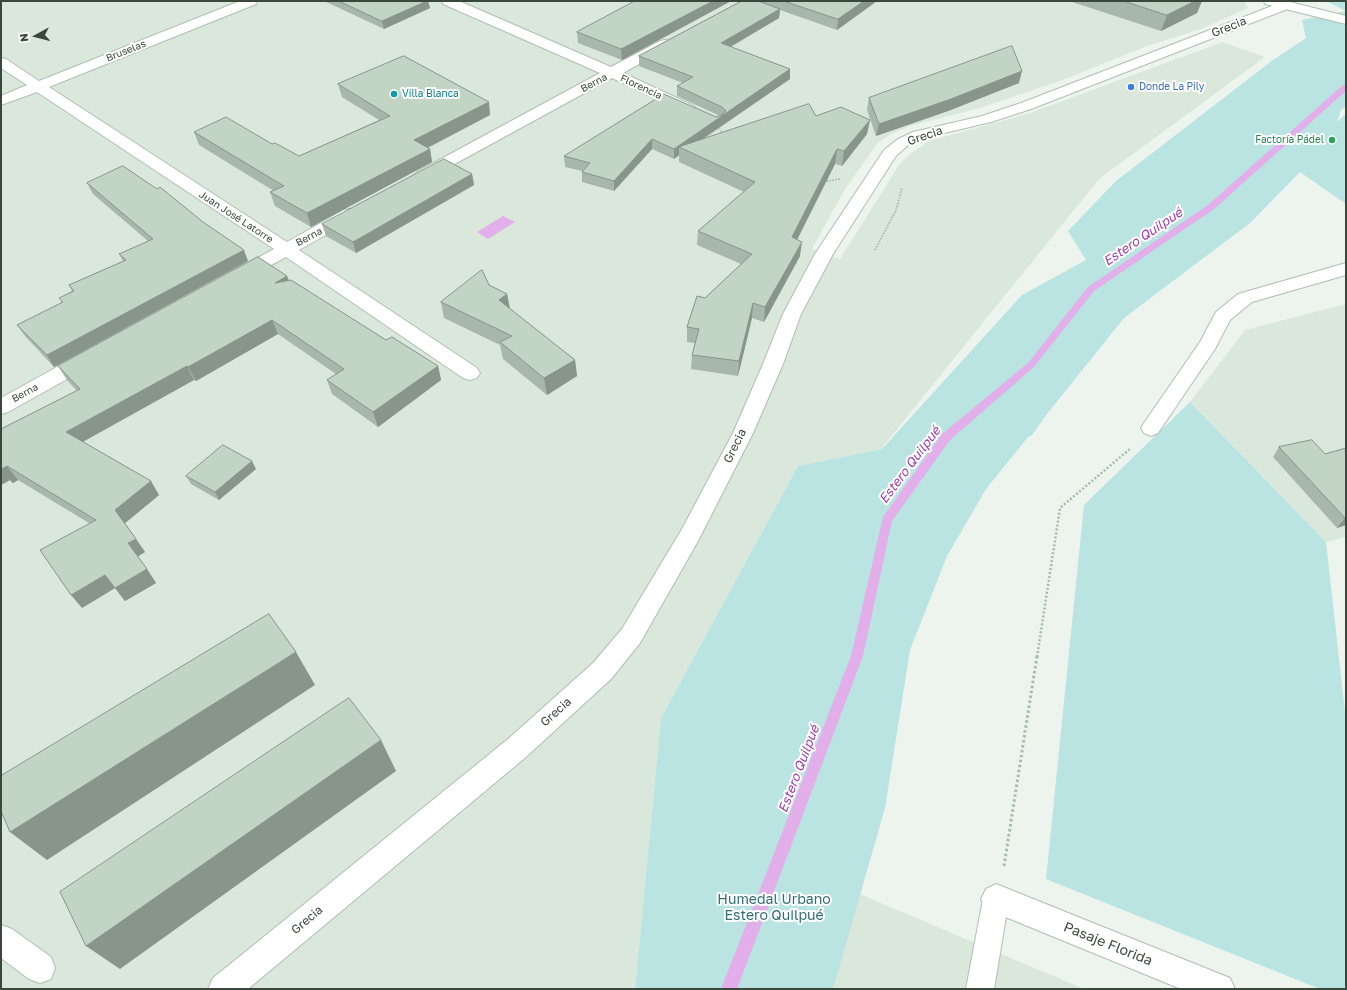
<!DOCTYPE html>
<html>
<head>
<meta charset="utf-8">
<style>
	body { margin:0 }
	#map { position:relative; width:1347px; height:990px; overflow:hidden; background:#ecf4ed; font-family:"Golos Text",sans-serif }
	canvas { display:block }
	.frame { position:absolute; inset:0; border:2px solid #3a483b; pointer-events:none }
	.north { position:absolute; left:16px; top:16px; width:40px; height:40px; -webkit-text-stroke:3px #fff; paint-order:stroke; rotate:263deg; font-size:11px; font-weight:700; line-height:16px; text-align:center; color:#3a483b }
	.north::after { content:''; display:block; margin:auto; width:14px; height:18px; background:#3a483b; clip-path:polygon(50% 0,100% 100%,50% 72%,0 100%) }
</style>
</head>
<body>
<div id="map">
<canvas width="1347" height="990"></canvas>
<div class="frame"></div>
<div class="north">N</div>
</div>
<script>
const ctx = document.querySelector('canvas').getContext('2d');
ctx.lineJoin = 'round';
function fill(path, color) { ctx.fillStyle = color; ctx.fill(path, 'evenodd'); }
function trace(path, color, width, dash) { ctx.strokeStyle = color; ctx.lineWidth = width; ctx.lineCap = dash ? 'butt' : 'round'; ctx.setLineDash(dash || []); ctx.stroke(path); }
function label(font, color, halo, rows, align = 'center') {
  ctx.font = font + ' "Golos Text",sans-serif'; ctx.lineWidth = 4; ctx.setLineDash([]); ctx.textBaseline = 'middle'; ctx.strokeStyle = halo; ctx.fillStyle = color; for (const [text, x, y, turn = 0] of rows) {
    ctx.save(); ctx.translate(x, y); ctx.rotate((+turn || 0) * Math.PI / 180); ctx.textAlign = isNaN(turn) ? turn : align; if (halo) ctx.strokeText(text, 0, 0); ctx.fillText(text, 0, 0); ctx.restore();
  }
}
fill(new Path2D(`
	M1 1H1244L1248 8 1201 29 1147 46 1068 78 983 107 910 126 891 134 877 144 845 189 812 249 840 259 899 165 910 154 929 141 1027 114 1223 42 1265 57 1099 179 881 449 798 466 661 718 635 989H1Z
	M1346 304V537L1326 542 1190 402 1245 330Z
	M855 892 1084 989H833Z`), '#dae8dc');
fill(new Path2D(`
	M1326 1H1346V106L1341 110 1337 122 1346 114V204L1300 172 1250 223 1124 318 1047 414 1032 435 1028 437 986 489 947 556 910 650 885 808 833 989H635L661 718 798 466 882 449 1022 295 1086 260 1068 231 1116 181 1273 60 1306 38 1302 20 1346 11Z
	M1190 402 1326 542 1346 721V989H1320L1046 879 1084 505Z`), '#b9e4e1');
fill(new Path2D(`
	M503 216 515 222 488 239 477 232Z`), '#e3afea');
fill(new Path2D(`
	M1343 85H1346V91L1214 209 1094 291 1034 367 950 440 892 521 863 656 737 989H721L851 656 883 517 942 434 1028 363 1088 287 1208 205Z`), '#e3afea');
const service = new Path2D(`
	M996 886 1005 890 1009 899 994 989H966L983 899 987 890Z`);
const minor = new Path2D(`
	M240 1H257L256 4 49 87 287 242 344 210 350 209 356 210 358 214 356 218 299 250 477 368 480 373 477 378 470 380 463 378 286 257 244 280 238 282 232 280 229 276 232 272 274 249 37 92 1 105V96L27 85 1 68V58L6 59 39 81Z
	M442 1H459L611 67 660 41 665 40 670 41 672 44 670 47 623 73 694 106 696 109 694 112 689 113 684 112 612 78 429 178 423 180 417 178 415 175 417 172 600 73 443 4Z
	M1285 1 1290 2 1292 5 1290 8 1031 109 991 122 923 138 908 145 896 156 833 254 801 314 783 364 753 433 698 541 640 643 611 679 526 757 248 989H208L213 978 508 739 593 663 622 629 682 529 733 433 763 364 783 314 815 254 884 150 898 139 913 132 982 116 1021 103Z
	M1346 263V275L1252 302 1230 320 1215 349 1158 433 1151 436 1144 433 1141 428 1144 423 1200 342 1216 312 1238 294Z
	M89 351 96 353 99 358 96 363 8 412 1 414V398L82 353Z
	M996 884 1230 978 1235 989H1181L986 909 981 899 986 889Z
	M1 925 12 929 51 957 55 968 51 979 40 983 29 979 1 958Z`);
const tertiary = new Path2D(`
	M1264 1H1286L1346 16V24L1265 4Z`);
trace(service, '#afbfb1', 2);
trace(minor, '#afbfb1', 2);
trace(tertiary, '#afbfb1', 2);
trace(new Path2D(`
	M718 125 723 135`), '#a2bfa5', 1.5, [1.5, 1.5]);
trace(new Path2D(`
	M824 179 828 181 840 179
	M875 250 896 210 902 188`), '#a2bfa5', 2, [1.5, 1.5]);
trace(new Path2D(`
	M1037 657 1060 508 1131 448`), '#a2bfa5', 2.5, [2, 2]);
trace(new Path2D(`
	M1004 866 1037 656`), '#a2bfa5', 3, [2.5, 2.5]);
fill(service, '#fff');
fill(minor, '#fff');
fill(tertiary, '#fff');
fill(new Path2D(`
	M324 1H428L430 8 384 29Z
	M731 1 622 60 578 43 577 32Z
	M742 1H877L837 30 780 10 779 18 731 47 790 69V79L702 140 816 116 870 120 867 134 842 166 835 164 797 239 800 256 764 322 752 318 738 376 691 369 692 355 695 343 687 342V327L705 298 741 264 697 245 698 231 744 192 679 162V155L674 159 652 149 614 191 582 182V171L565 167 564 156 720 116 677 96V86L683 83 639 66V56Z
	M1069 1H1202L1197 13 1161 31Z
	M1019 83 948 111 876 136 867 110 869 98Z
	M338 84 490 115 428 148 430 149 432 162 311 227 275 206 270 192 274 191 199 145 194 132 299 156 379 120 342 97Z
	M472 174 474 185 356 253 326 236 322 224Z
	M87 183 248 261 54 367 25 336 17 325 62 303 59 298 72 291 69 285 123 261 119 254 148 241 93 194Z
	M287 276 289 280 386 340 438 366 441 380 378 427 332 394 327 380 336 374 278 334 196 381 194 380 83 442 159 495 125 523 145 552 138 556 156 583 125 601 115 588 82 608 89 523 18 480 13 483 10 480 1 485V429L77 391 67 380 58 366Z
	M489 285 507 294 510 309 575 360 577 376 547 395 503 359 500 345 444 318 441 302Z
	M1279 447 1325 454 1346 448V525L1337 528 1273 457Z
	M256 469 219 500 191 484 186 476Z`), '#a7b7a9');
fill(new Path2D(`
	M427 1H428L430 8 384 29 382 21Z
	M713 1H731L622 60 621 49Z
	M864 1H877L837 30 838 19Z
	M1195 1H1202L1197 13 1161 31 1167 15Z
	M780 9 779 18 721 52V43Z
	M790 69V79L686 150 679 147V155L674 159V149Z
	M1022 71 1019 83 948 111 876 136 879 124Z
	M489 102 490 115 417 153 414 140Z
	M870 120 867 134 842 166 844 151Z
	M652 139V149L614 191V181Z
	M430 149 432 162 311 227 307 213Z
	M837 149 835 164 791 252 792 237Z
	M472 174 474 185 356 253 353 242Z
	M802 242 800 256 764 322 765 307Z
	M244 250 248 261 54 367 47 355Z
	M287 276 292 291 275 283Z
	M507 294 510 310 499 300Z
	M753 303 752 318 738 376 739 361Z
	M272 320 278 334 196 381 188 367Z
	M575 360 577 376 547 395 544 378Z
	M187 366 194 380 75 446 66 432Z
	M438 366 441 380 378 427 373 412Z
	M252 461 256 469 219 500 215 492Z
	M7 466 18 480 13 483 10 480 1 485V468Z
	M151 481 159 495 124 524 115 510Z
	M1346 517V525L1337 528 1345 518Z
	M136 539 145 552 137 557 128 543Z
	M147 569 156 583 125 601 115 588 82 608 71 595 105 575Z
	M296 652 315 685 47 860 10 832Z
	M381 740 396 771 120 969 86 946Z`), '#889589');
const building = new Path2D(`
	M339 1H427L382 21Z
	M635 1H713L621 49 577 32Z
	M742 1H758L780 9 721 43 790 69 674 149 652 139 614 181 582 172 590 163 564 156 664 94 716 117 722 115 726 111 722 107 677 86 693 77 639 56Z
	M784 1H864L838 19Z
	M1124 1H1195L1167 15Z
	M1012 46 1022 71 951 99 879 124 869 98Z
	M404 56 489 102 414 140 430 149 307 213 270 192 284 186 194 132 226 117 272 144 275 143 299 156 390 116 338 84Z
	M809 104 816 116 841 107 870 120 844 151 837 149 792 237 802 242 765 307 753 303 739 361 692 355 699 329 687 327 697 296 705 298 752 254 698 231 755 182 679 147Z
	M444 159 472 174 353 242 322 224Z
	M123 166 157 189 160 187 203 222 244 250 47 355 17 325 63 302 59 298 74 291 69 285 126 260 119 254 153 239 87 183Z
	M258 257 287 276 275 283 291 280 386 340 392 337 438 366 373 412 327 380 344 369 272 320 188 367 187 366 66 432 151 481 115 510 136 539 128 543 147 569 115 588 105 575 71 595 40 550 96 520 7 466 2 469 1 468V429L80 389 58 366Z
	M482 270 489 285 507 294 499 300 575 360 544 378 500 342 512 336 441 302Z
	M1312 440 1325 454 1346 448V517L1345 518 1279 447Z
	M223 445 252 461 215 492 186 476Z
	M269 614 296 652 10 832 1 811V776Z
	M349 698 381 740 86 946 60 892Z`);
fill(building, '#c2d5c4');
trace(building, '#889589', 1);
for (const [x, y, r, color] of [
	[1131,87,4,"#3f7fe0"],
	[394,94,4,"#0f9aa8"],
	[1332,140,4,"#2e9e5b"]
]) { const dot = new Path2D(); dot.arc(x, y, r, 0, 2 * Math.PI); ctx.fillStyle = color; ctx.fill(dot); trace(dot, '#fff', 1.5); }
label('10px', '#3a483b', '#fff', [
	["Bruselas",126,51,-22],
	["Berna",594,83,-28],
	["Florencia",641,87,25],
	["Juan José Latorre",236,217,33],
	["Berna",309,237,-28],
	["Berna",25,393,-29]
]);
label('10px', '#366cbe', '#fff', [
	["Donde La Pily",1139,87]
], 'left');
label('10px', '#0d838f', '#fff', [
	["Villa Blanca",402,94]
], 'left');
label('10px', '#27864d', '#fff', [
	["Factoría Pádel",1324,140]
], 'right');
label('12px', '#3a483b', '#fff', [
	["Grecia",1229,27,-22],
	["Grecia",925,136,-19],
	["Grecia",735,446,-64],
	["Grecia",556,712,-42],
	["Grecia",307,920,-40]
]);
label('italic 13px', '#9e3daa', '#fff', [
	["Estero Quilpué",1143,237,-34],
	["Estero Quilpué",910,465,-53],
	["Estero Quilpué",799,769,-69]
]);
label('14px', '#326e75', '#fff', [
	["Humedal Urbano",774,900],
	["Estero Quilpué",774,916]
]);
label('14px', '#3a483b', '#fff', [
	["Pasaje Florida",1108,944,22]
]);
</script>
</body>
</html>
